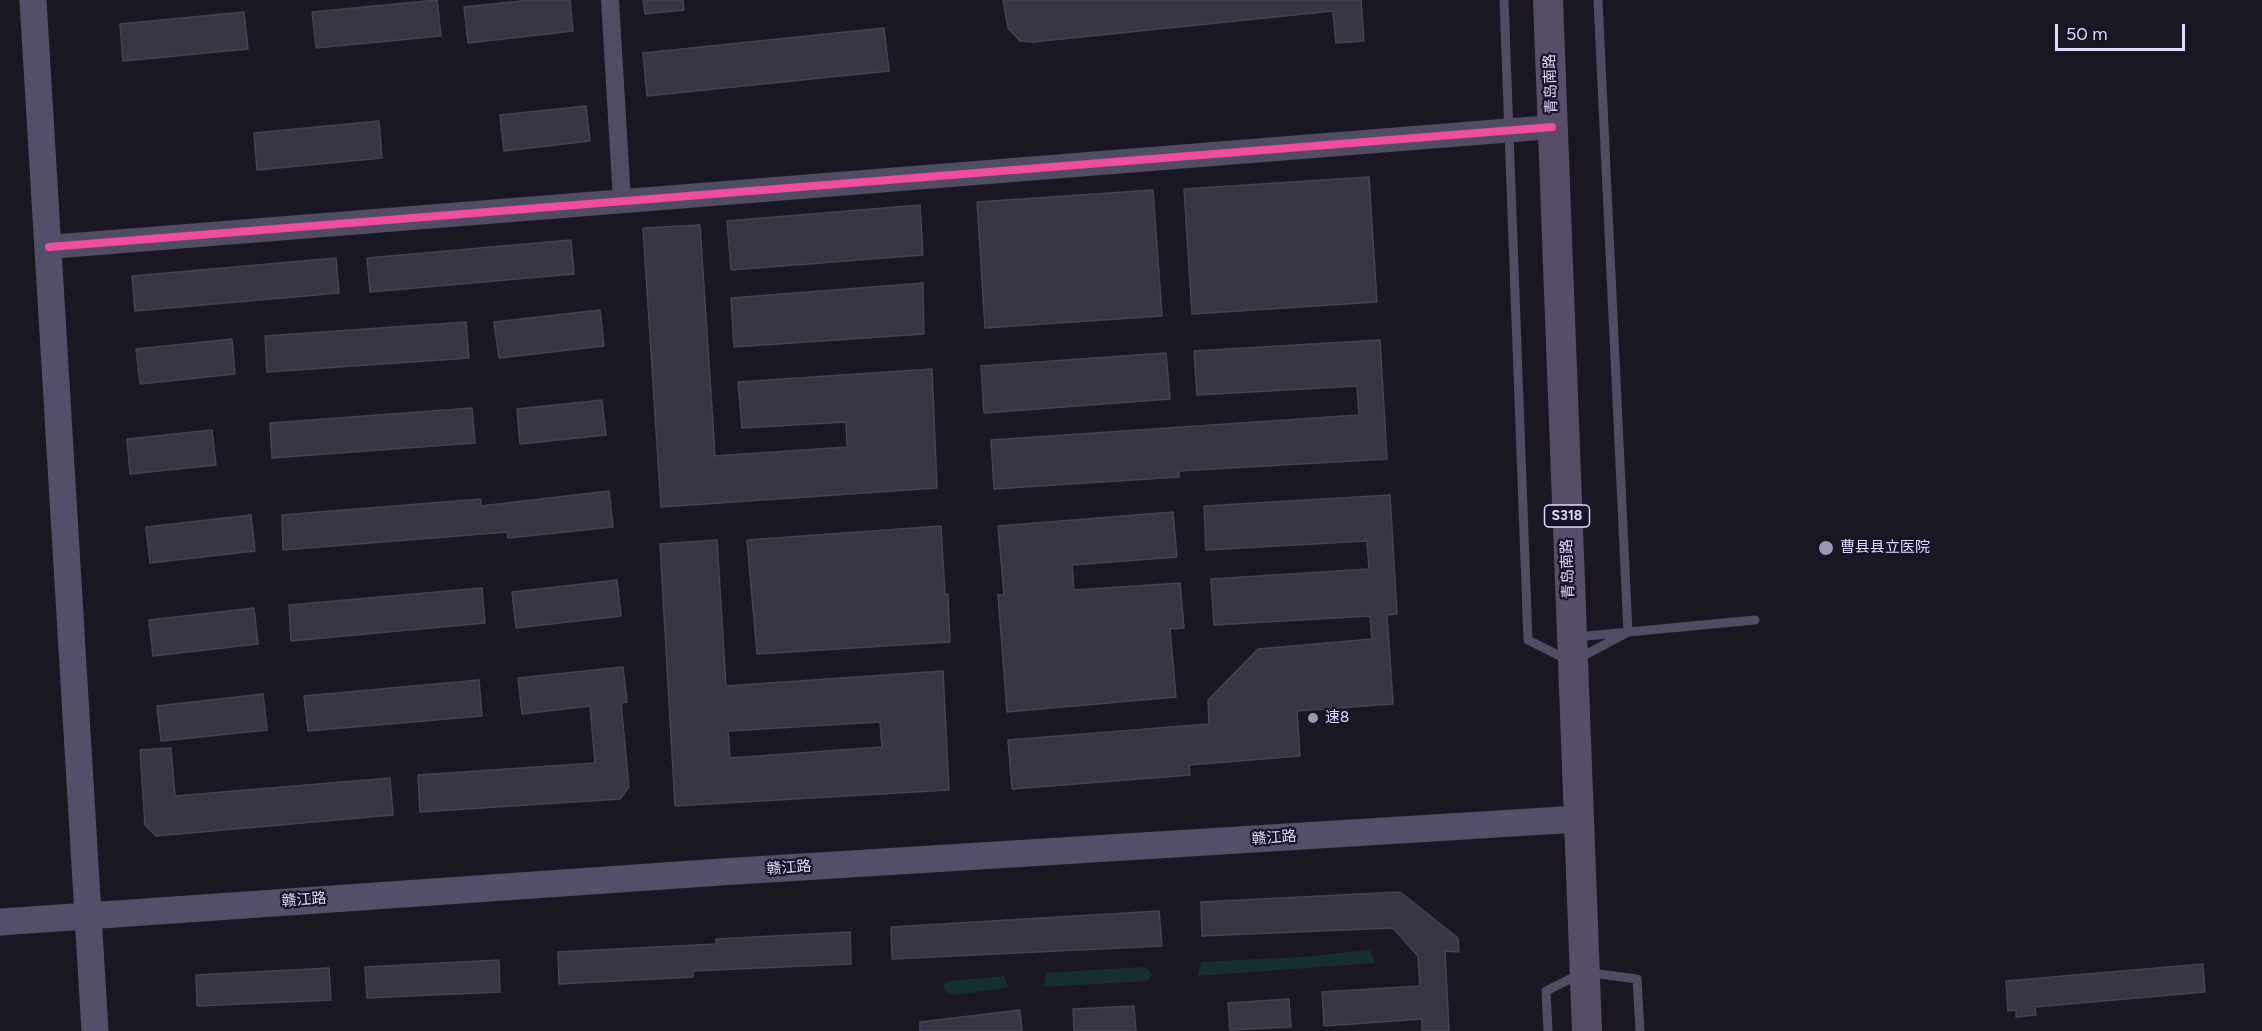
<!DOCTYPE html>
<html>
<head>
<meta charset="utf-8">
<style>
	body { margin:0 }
	#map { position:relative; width:2262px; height:1031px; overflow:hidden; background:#1a1723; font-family:Figtree,sans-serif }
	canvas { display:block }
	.scale { position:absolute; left:2055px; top:24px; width:130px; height:27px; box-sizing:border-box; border:3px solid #e0dafe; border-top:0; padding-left:8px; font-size:18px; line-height:21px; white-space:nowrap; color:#e0dafe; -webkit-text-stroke:4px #171129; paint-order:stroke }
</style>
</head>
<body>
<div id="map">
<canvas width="2262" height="1031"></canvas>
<div class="scale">50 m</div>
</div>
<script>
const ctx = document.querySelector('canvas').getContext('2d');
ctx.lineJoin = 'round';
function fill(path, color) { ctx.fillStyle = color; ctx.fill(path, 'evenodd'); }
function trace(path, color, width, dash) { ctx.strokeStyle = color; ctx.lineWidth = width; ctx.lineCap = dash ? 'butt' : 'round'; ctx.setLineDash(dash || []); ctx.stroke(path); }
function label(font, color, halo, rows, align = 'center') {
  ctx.font = font + ' Figtree,"Noto Sans SC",sans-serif'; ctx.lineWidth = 4.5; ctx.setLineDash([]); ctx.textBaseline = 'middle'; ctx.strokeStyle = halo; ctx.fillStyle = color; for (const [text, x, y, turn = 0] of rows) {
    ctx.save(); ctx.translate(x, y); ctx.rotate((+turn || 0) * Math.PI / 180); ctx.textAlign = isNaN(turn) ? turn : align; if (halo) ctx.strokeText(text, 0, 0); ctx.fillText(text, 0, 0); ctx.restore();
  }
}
fill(new Path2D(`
	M1370 950 1375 963 1198 976 1201 962 1302 957Z
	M1141 967 1147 968 1152 975 1147 981 1044 987 1046 973Z
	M1004 976 1008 987 1001 989 952 995 945 990 943 985 950 981Z`), '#152e31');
const building = new Path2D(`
	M437 0 441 36 316 48 312 12Z
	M530 0H570L573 31 468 43 464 7Z
	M643 0H683L684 10 645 14Z
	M1003 0H1361L1364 41 1336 43 1333 11 1033 42 1020 41 1008 28Z
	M244 12 248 49 123 61 120 24Z
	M884 28 889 71 647 96 643 53Z
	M586 106 590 141 504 151 500 115Z
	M379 121 382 158 257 170 254 133Z
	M1369 177 1377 302 1192 314 1184 189Z
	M1153 190 1162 316 985 328 977 202Z
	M920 205 923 255 731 270 727 221Z
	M700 225 715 456 847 447 846 422 742 428 738 382 932 369 937 488 661 507 643 228Z
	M571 240 574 274 370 292 367 258Z
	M336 258 339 293 135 311 132 276Z
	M923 283 924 334 734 347 731 298Z
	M600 310 604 346 499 358 494 322Z
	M466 322 469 358 267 372 265 336Z
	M232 339 235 374 140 384 136 349Z
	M1380 340 1387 459 1179 471V477L994 489 991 440 1359 415 1357 386 1197 395 1194 351Z
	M1166 353 1170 399 984 413 981 366Z
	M602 400 606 435 520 444 517 409Z
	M472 408 475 443 272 458 270 423Z
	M212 430 216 465 130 474 127 439Z
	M609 491 613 527 508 538 507 532 283 550 282 515 481 499V506Z
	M1390 495 1397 614 1387 615 1393 704 1297 711 1300 756 1189 765 1190 775 1012 789 1008 740 1209 724 1208 700 1258 649 1372 639 1370 616 1214 625 1211 579 1369 569 1367 541 1206 550 1204 506Z
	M1173 512 1177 557 1072 565 1074 590 1180 583 1184 628 1170 629 1176 697 1007 712 998 595H1004L998 526Z
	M251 515 255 551 150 563 146 527Z
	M941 526 945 595 948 594 950 642 757 654 747 540Z
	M717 540 726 686 943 671 949 790 675 806 660 544ZM880 722 882 747 730 758 728 731Z
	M617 580 621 616 516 628 512 592Z
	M482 588 485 623 291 641 289 605Z
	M254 608 258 644 153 656 149 620Z
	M623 667 627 702 621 703 629 787 620 799 420 812 418 775 595 763 590 706 522 714 518 678Z
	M479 680 482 716 308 731 304 696Z
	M263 694 267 730 161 741 157 706Z
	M171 748 175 796 390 778 393 815 156 836 145 825 140 750Z
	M1400 892 1458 938 1459 952 1445 951 1449 1031H1422V1019L1324 1026 1322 992 1420 986 1418 956 1393 928 1202 936 1201 902Z
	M1159 911 1162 946 892 959 891 927Z
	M850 932 851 964 693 971V977L559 984 558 952 716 944V939Z
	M499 960 500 992 367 998 365 967Z
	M2203 964 2205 992 2035 1007 2036 1015 2016 1017V1010L2008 1011 2006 981Z
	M329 968 331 1000 197 1006 196 975Z
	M1289 999 1291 1027 1230 1030 1228 1003Z
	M1134 1006 1136 1031H1074L1073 1009Z
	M1020 1010 1022 1031H920V1022Z`);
fill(building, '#393545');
trace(building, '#474257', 1.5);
trace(new Path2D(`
	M1504 0 1528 640 1572 662 1628 632 1598 0
	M1576 637 1755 620
	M1548 1031 1546 991 1584 972 1637 979 1640 1031`), '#4f4c64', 9);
trace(new Path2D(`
	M610 0 622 201`), '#4f4c64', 18);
trace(new Path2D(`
	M49 247 1552 127`), '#4f4c64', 24);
trace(new Path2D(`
	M33 0 95 1031
	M0 922 721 872 1578 819`), '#524f6a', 27);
trace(new Path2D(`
	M1548 0 1587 1031`), '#584d69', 30);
trace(new Path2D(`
	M49 247 1552 127`), '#ef4d9e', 8);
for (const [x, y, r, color] of [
	[1826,548,8,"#9b96b1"],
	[1313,718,6,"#9b96b1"]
]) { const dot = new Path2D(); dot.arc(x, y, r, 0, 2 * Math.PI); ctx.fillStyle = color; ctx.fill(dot); trace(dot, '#171129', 2); }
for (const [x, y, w] of [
	[1567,516,45]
]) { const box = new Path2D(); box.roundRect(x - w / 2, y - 11, w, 22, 4.5); ctx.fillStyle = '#171129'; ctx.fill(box); trace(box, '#e0dafe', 1.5); }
label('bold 14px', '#e0dafe', null, [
	["S318",1567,516]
]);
label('15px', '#e0dafe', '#171129', [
	["青岛南路",1551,84,-92],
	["青岛南路",1568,569,-92],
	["赣江路",1274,838,-4],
	["赣江路",789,868,-4],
	["赣江路",304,900,-4]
]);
label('15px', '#e0dafe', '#171129', [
	["曹县县立医院",1840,548],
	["速8",1325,718]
], 'left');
</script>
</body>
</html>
